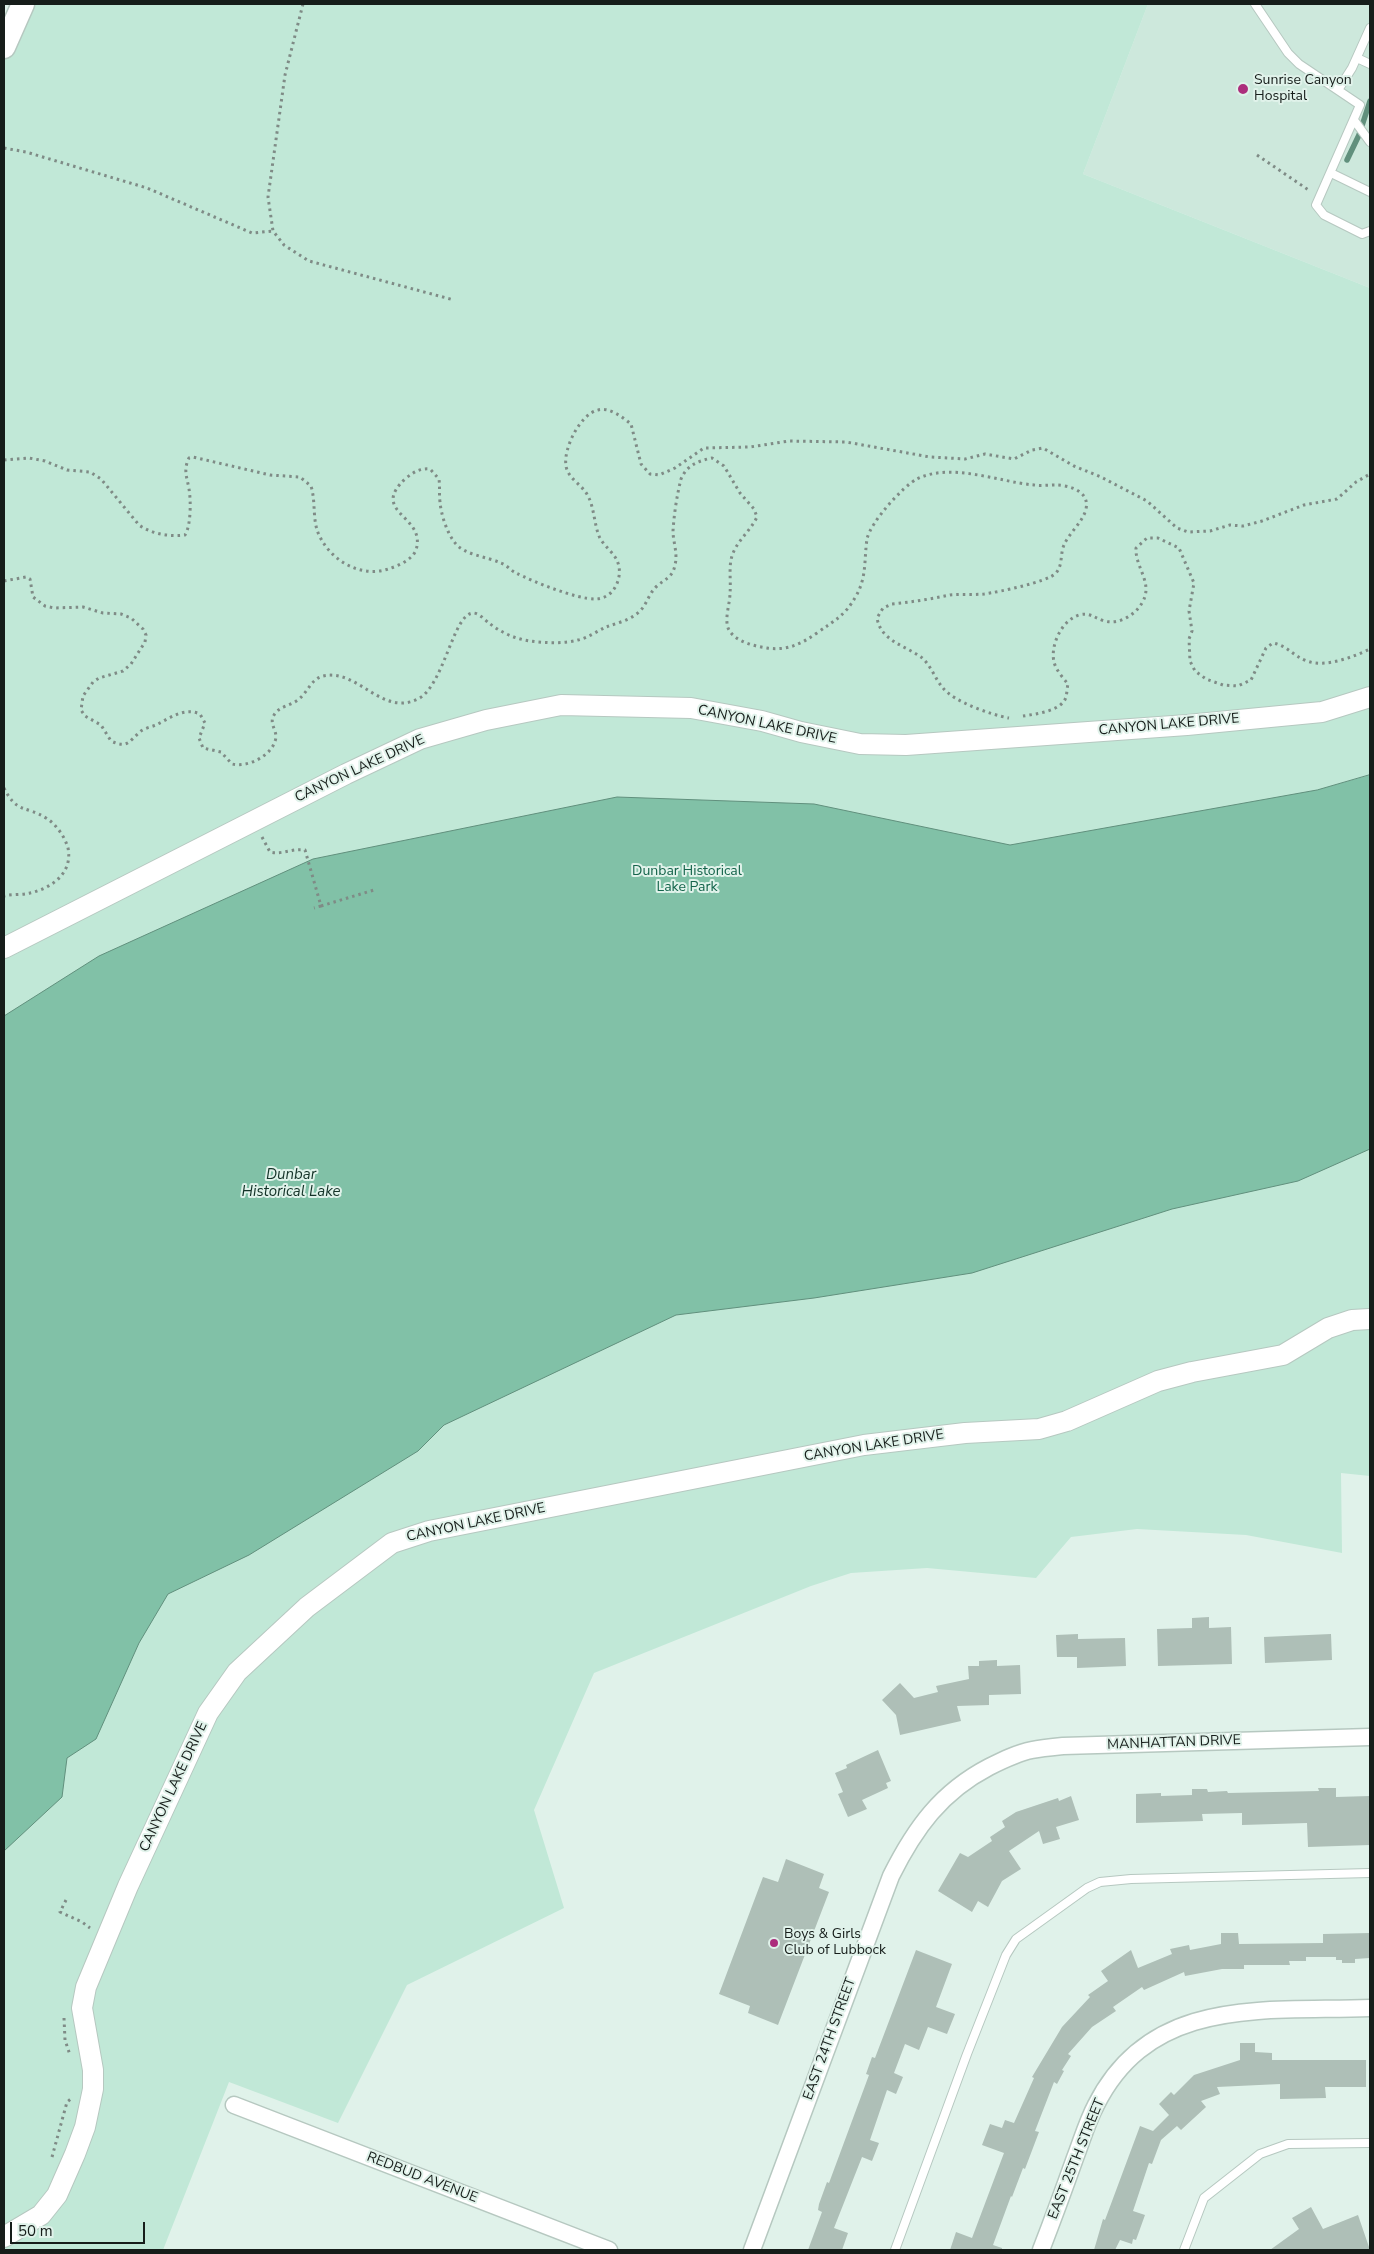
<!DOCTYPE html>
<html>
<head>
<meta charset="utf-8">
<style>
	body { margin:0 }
	#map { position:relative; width:1374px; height:2254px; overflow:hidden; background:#e0f2ea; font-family:"Nunito Sans",sans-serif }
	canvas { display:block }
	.frame { position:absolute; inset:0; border:5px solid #161d1a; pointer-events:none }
	.scale { position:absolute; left:10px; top:2222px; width:135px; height:22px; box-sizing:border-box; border:2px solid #161d1a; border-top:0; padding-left:6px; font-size:15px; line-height:18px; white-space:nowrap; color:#161d1a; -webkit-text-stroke:4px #e0f2ea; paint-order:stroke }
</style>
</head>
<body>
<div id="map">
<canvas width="1374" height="2254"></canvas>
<div class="frame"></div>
<div class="scale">50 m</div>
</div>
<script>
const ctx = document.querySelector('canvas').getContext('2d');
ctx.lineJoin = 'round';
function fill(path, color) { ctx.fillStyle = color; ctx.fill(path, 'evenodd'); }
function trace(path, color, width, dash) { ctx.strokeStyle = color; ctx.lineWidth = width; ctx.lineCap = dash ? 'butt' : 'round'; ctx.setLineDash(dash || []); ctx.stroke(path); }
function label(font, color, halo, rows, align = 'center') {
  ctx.font = font + ' "Nunito Sans",sans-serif'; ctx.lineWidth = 4; ctx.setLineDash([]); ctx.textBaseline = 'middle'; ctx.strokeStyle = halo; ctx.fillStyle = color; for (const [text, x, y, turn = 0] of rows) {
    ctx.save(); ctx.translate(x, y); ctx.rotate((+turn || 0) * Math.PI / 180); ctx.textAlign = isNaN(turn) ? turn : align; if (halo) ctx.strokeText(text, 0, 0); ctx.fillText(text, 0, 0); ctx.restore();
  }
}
fill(new Path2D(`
	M1148 4H1370V288L1083 174Z`), '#cde8dc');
fill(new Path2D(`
	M27 4H1148L1083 174 1370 288V1476L1341 1473 1342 1553 1246 1535 1137 1529 1071 1537 1036 1578 927 1568 851 1573 811 1586 594 1673 534 1810 564 1908 407 1985 338 2123 229 2082 163 2250H4V61Z`), '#c1e8d7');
const water = new Path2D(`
	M1370 775V1149L1298 1181 1172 1209 972 1273 814 1298 676 1315 444 1425 418 1451 249 1555 168 1594 139 1643 96 1739 67 1758 62 1797 4 1851V1016L99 956 313 859 617 797 814 804 1010 845 1317 790Z`);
fill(water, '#81c1a7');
trace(water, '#61907d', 1);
trace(new Path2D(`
	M1347 160 1359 135 1370 101`), '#61907d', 5.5);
fill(new Path2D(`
	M1209 1617V1628L1231 1627 1232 1664 1158 1666 1157 1629 1192 1628V1618Z
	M1078 1634V1639L1125 1638 1126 1666 1077 1668V1657H1057L1056 1635Z
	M1331 1634 1332 1660 1265 1663 1264 1637Z
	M997 1660V1666L1020 1665 1021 1694 989 1695V1705L957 1706 961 1721 900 1735 896 1715 882 1700 900 1683 914 1698 938 1692 936 1686 969 1679 968 1666H979V1661Z
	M878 1750 891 1781 886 1783 888 1788 862 1800 867 1809 848 1817 838 1794 843 1792 835 1773 847 1768 846 1765Z
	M1318 1788H1336V1797L1370 1796V1845L1308 1847 1307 1823 1242 1825V1813L1202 1814 1203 1821 1136 1823V1794L1161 1793V1796L1192 1795V1789H1207L1208 1792 1227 1791 1228 1793 1319 1791Z
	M1071 1796 1079 1820 1056 1827 1060 1839 1043 1844 1039 1831 1009 1851 1021 1869 1002 1881 988 1907 978 1901 972 1912 938 1891 960 1853 968 1857 992 1841 990 1837 1005 1827 1002 1821 1016 1812 1058 1798 1059 1801Z
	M786 1859 824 1874 819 1888 829 1892 778 2025 748 2013 750 2006 719 1994 763 1877 778 1882Z
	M1221 1933H1238L1239 1944 1323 1943V1934L1370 1933V1958L1355 1959V1963H1342V1960H1336V1957H1306V1961H1289L1290 1965H1244V1969H1222L1185 1976 1184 1972 1144 1990 1142 1987 1113 2007 1116 2011 1092 2027 1068 2054 1071 2056 1062 2070 1064 2071 1057 2084 1054 2082 1035 2131 1039 2132 1025 2169 1023 2168 1012 2197 1011 2196 993 2245 1002 2248V2250H950L956 2232 972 2238 1004 2153 982 2145 990 2124 1002 2128 1005 2120 1014 2123 1034 2078 1032 2077 1062 2027 1090 1997 1088 1995 1108 1981 1101 1971 1131 1950 1138 1968 1172 1954 1170 1949 1189 1945 1190 1950 1221 1944Z
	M916 1950 952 1964 936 2007 955 2014 947 2034 928 2027 919 2050 905 2044 894 2073 903 2077 896 2094 887 2090 870 2140 879 2143 872 2161 862 2157 834 2228 848 2233 842 2250H808L822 2212 818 2210 819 2204 827 2182 829 2183 869 2075 866 2074 872 2057 875 2058Z
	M1240 2043H1255V2052L1272 2053V2060H1366V2087H1325L1326 2098 1280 2099V2084L1217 2087 1220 2094 1201 2101 1206 2107 1181 2130 1177 2126 1161 2140 1152 2164 1149 2163 1133 2211 1145 2215 1136 2240 1133 2239 1132 2244 1120 2240 1115 2250H1094L1103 2219 1105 2220 1140 2126 1153 2131 1169 2115 1159 2104 1171 2092 1174 2095 1194 2075 1240 2060Z
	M1311 2207 1323 2229 1358 2215 1370 2250H1270L1299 2229 1292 2218Z`), '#aebfb7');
const service = new Path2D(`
	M1255 4 1288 53 1299 64 1360 105 1316 205 1324 215 1362 234 1370 231
	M1357 58 1370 64
	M1338 90 1352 68 1370 28
	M1354 120 1370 142
	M1331 173 1370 192
	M895 2250 967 2054 1006 1955 1016 1939 1087 1888 1100 1882 1131 1879 1370 1873
	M1184 2250 1204 2198 1260 2154 1288 2144 1370 2143`);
const minor = new Path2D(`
	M234 2105 609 2250
	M752 2250 891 1876C915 1828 941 1792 989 1767 1003 1760 1017 1753 1032 1750 1042 1748 1053 1747 1063 1746L1370 1737
	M1041 2250C1053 2219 1064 2189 1075 2158 1082 2140 1087 2122 1096 2105 1151 1995 1266 2012 1370 2008`);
const tertiary = new Path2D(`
	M4 948 346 774 420 739 486 720 561 705 691 708 762 721 801 732 860 744 906 745 1187 725 1322 712 1370 697
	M4 2237 41 2215 57 2195 75 2154 85 2127 93 2089V2070L82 2008 86 1987 128 1886 208 1713 237 1672 307 1607 392 1543 429 1531 864 1445 965 1433 1039 1429 1067 1421 1158 1381 1192 1372 1283 1355 1328 1328 1352 1320 1370 1319`);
const secondary = new Path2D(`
	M4 47 23 4`);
trace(service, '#b6c8c0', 10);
trace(minor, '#b6c8c0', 19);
trace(tertiary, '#b6c8c0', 22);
trace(secondary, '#b6c8c0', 25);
trace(new Path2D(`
	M303 4 285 75 268 197 273 231 284 245 309 261 454 300
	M4 148 26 152 147 188 252 233 273 231
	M1257 155 1310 191
	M4 460 29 458 45 461 67 470 90 472 101 479 139 525C152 534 169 537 185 535 191 526 191 500 189 489 187 477 183 470 189 458L193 457 270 475 300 477 311 486C316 502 312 520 319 535 331 561 361 578 388 569 398 566 412 560 416 550 427 515 368 513 406 478 414 472 420 468 430 469L439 479C440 487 439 494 440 502 441 514 447 534 456 544 465 555 488 557 501 563 507 565 511 571 516 573 534 582 576 599 595 599 603 599 610 595 614 589 619 582 621 571 618 563 615 553 603 546 599 536 594 523 594 507 588 496 582 484 568 479 566 466 563 449 580 414 598 410 610 407 622 417 631 424L641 464 650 474 659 475 675 468 704 448 750 447 789 441 846 442 930 457 965 459 985 454 1014 459 1032 450 1043 448 1074 466 1101 477 1147 501 1177 528 1188 532 1210 531 1230 525 1243 526 1262 521 1304 505 1337 499 1356 482 1370 474
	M4 581 26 577 30 579 33 597 45 606 54 608 83 607 103 613 121 614 131 618 143 629 146 635 145 642 131 664 123 671 99 678 93 682 83 696 81 710 85 716 101 725 111 741C128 749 129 741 141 731 145 728 151 727 156 725 170 718 184 707 200 714L205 723 199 738 203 748 221 752 232 764C248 768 274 755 276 737 276 729 269 723 274 715 279 706 291 706 299 699 308 692 311 679 323 676 358 668 381 717 418 699 444 686 453 614 473 613 479 613 485 620 489 623 500 632 515 639 530 641 545 643 563 644 578 640 588 638 597 631 606 627 617 623 631 620 640 611 647 604 649 593 657 586 665 579 673 577 675 565 678 553 673 542 673 531 674 514 677 495 681 479 687 465 698 461 712 458L724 466 740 493 754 509 757 517C750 532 734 543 731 560 729 570 731 583 730 593 730 602 726 614 727 623 728 640 753 646 767 648 787 651 801 644 817 633 835 620 845 616 856 596 867 577 864 559 867 539 870 523 903 486 917 479 951 462 999 482 1034 485 1041 486 1048 485 1055 485 1069 485 1090 491 1086 509 1083 522 1069 533 1064 545 1060 554 1063 565 1056 573 1048 582 998 592 984 594 973 595 961 594 950 595 931 599 912 602 892 604L883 608 877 618C881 641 904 645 921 657 931 665 935 679 943 688 954 702 992 715 1009 718
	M1023 716C1036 714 1062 711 1066 697 1067 693 1067 688 1068 684 1063 678 1056 670 1054 662 1050 645 1062 620 1079 615 1089 612 1095 618 1104 621 1119 625 1135 615 1142 603 1154 583 1135 568 1136 548L1147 538H1158L1179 548 1194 583 1189 611 1192 631 1189 639 1190 661 1195 671 1206 679 1223 685 1238 686 1251 680 1266 648 1273 643C1288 646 1293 656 1307 661 1325 668 1353 657 1370 649
	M4 788C17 814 25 805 46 818 56 824 65 837 68 848 73 873 52 888 30 893 22 895 12 894 4 896
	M262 837 270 852C282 855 292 848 305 850L321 906 314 908
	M321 906 374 890
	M66 1900 60 1912 82 1922 90 1928
	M64 2018 65 2040 70 2055
	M52 2157 67 2102 72 2098`), '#7f8b86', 3, [2.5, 4]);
trace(service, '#fff', 8);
trace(minor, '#fff', 16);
trace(tertiary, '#fff', 20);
trace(secondary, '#fff', 22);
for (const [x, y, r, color] of [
	[1243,89,6,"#ac2d7c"],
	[774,1943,5,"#ac2d7c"]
]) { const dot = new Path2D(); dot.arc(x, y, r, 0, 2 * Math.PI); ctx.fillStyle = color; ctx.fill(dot); trace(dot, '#e0f2ea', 2); }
label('14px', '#161d1a', '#e0f2ea', [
	["Sunrise Canyon",1254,81],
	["Hospital",1254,97],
	["Boys & Girls",784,1935],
	["Club of Lubbock",784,1951]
], 'left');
label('14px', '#161d1a', '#e0f2ea', [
	["CANYON LAKE DRIVE",767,725,12],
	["CANYON LAKE DRIVE",1169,725,-5],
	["CANYON LAKE DRIVE",360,769,-25],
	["CANYON LAKE DRIVE",874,1446,-9],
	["CANYON LAKE DRIVE",476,1523,-12],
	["MANHATTAN DRIVE",1174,1743,-2],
	["CANYON LAKE DRIVE",174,1787,-65],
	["EAST 24TH STREET",830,2039,-70],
	["EAST 25TH STREET",1077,2159,-68],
	["REDBUD AVENUE",422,2178,21]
]);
label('14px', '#14644b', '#e0f2ea', [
	["Dunbar Historical",687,872],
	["Lake Park",687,888]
]);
label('italic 15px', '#143328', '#e0f2ea', [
	["Dunbar",291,1175],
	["Historical Lake",291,1192]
]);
</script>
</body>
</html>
